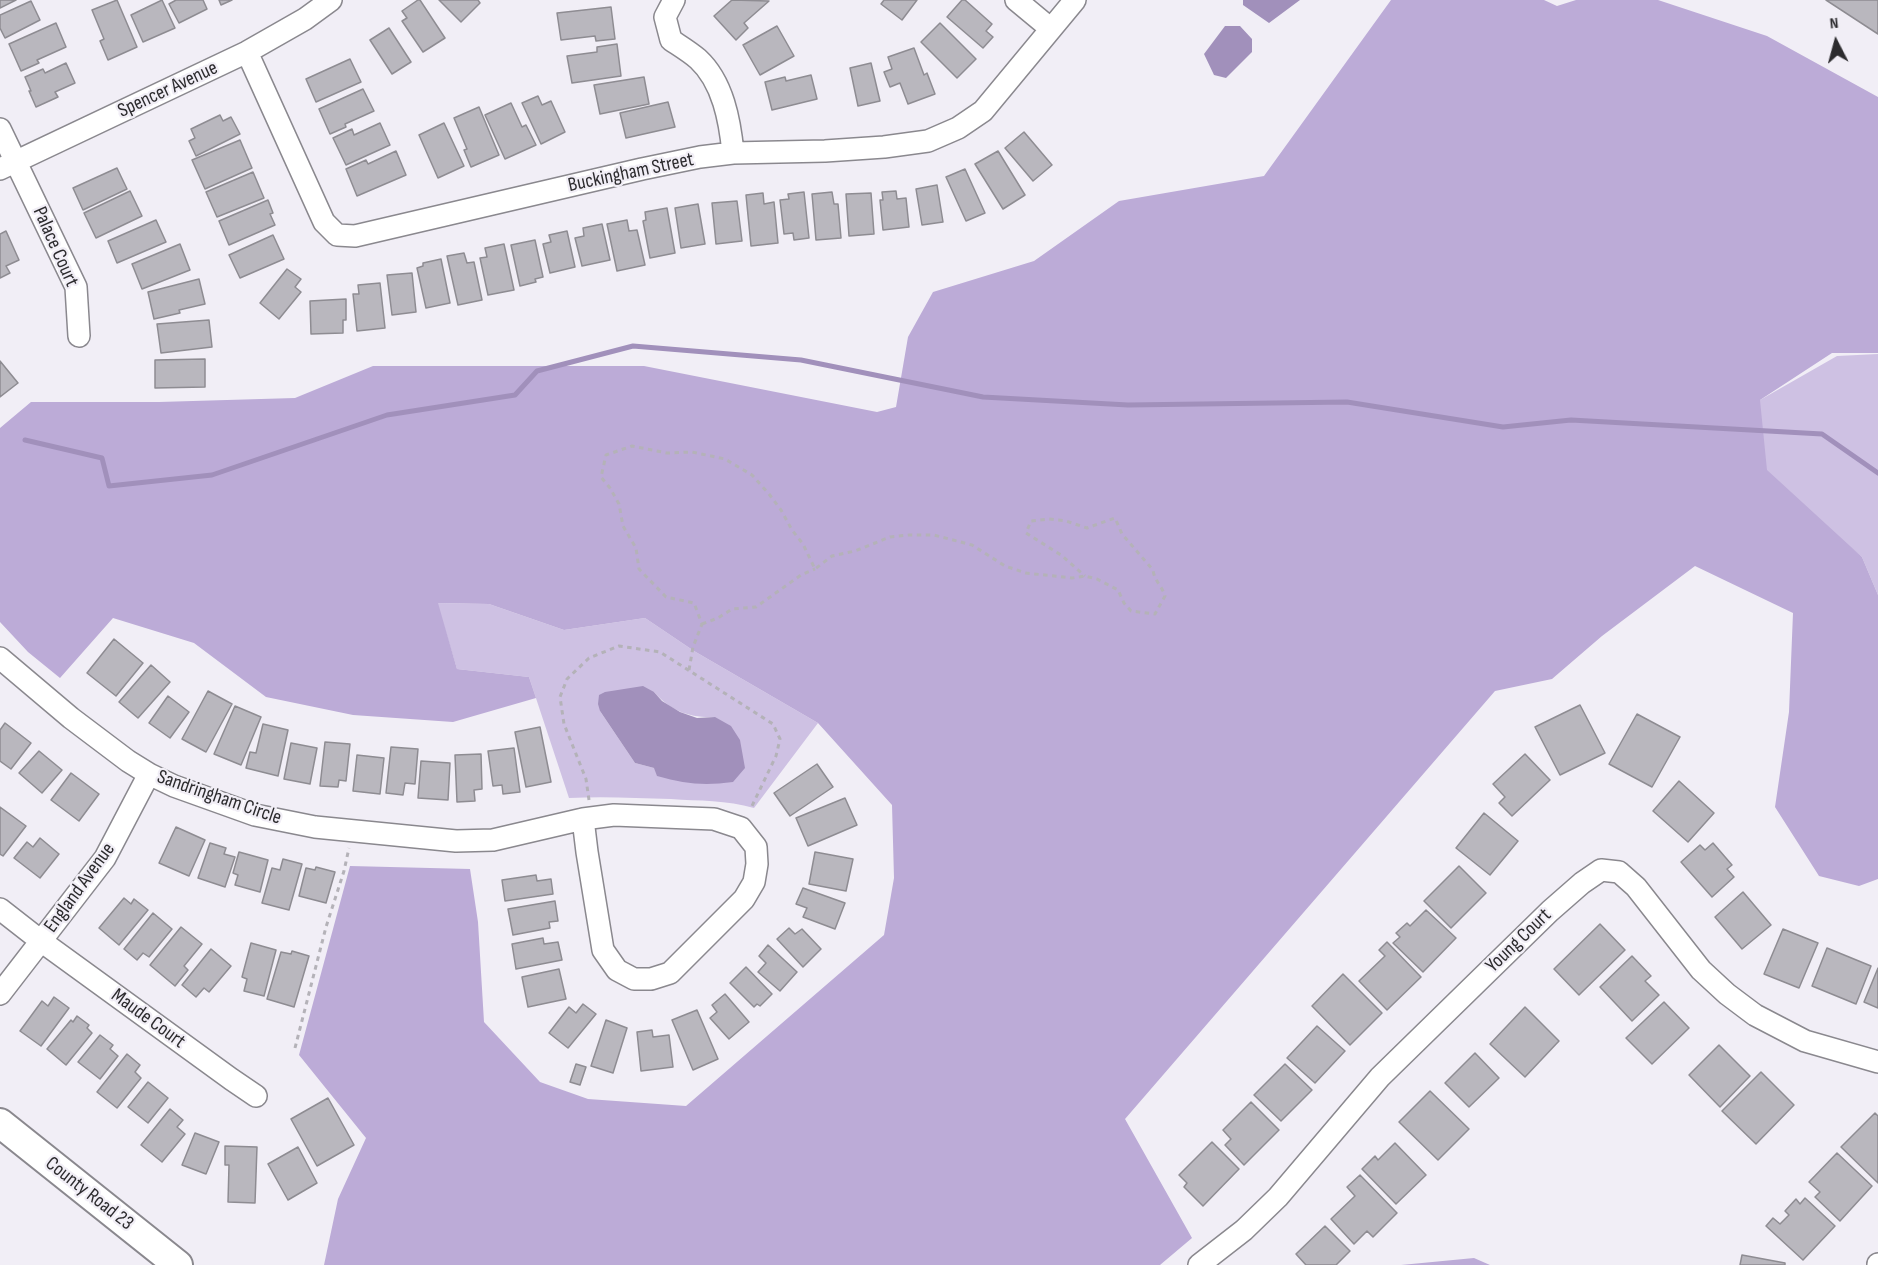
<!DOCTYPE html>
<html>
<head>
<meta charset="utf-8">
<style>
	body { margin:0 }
	#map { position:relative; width:1878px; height:1265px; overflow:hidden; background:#f1eef6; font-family:"Sofia Sans Condensed",sans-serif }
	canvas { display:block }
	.north { position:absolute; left:1806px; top:12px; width:60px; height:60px; -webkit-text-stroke:4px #f1eef6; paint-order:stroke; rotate:354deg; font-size:16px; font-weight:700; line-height:24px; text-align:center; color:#2c2b2e }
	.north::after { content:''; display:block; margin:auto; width:21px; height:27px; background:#2c2b2e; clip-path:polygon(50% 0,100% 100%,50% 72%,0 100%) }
</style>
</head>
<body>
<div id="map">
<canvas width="1878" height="1265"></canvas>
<div class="north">N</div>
</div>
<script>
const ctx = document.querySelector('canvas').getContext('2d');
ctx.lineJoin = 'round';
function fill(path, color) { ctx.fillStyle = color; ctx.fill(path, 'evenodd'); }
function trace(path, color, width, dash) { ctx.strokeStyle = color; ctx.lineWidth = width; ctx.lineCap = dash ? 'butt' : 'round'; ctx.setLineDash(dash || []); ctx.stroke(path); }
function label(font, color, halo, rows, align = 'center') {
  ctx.font = font + ' "Sofia Sans Condensed",sans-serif'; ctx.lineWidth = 4.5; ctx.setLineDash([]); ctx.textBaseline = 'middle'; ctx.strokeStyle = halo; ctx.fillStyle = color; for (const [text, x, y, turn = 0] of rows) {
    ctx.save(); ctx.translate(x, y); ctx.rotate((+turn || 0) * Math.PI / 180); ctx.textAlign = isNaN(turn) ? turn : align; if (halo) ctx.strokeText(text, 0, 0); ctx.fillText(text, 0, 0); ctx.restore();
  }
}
fill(new Path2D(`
	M1878 354V595L1862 557 1754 468 1760 400 1837 356Z
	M437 603 489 604 564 630 645 618 694 651 818 723 754 808C727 800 699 801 671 799 637 798 603 796 569 798L529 677 457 669ZM654 692C671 711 689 718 715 717L654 768 635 763 600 711Z`), '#cec1e3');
fill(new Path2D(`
	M1391 0H1544L1557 6 1576 0H1658L1767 36 1878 97V353H1832L1760 400 1767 470 1862 557 1878 595V879L1859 886 1819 876 1775 807 1789 712 1793 613 1695 566 1602 636 1552 679 1495 691 1125 1119 1192 1238 1160 1265H324L338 1199 366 1138 299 1055 350 866 470 869 478 922 484 1022 540 1082 588 1099 686 1106 884 935 894 878 892 805 818 723 694 651 645 618 564 630 489 604 438 603 457 669 529 677 536 698 453 722 353 715 266 697 194 643 113 618 60 678 28 652 0 622V428L31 402H159L295 398 373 366H644L877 412 896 407 908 337 933 292 1034 261 1119 201 1264 176Z
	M1474 1258 1490 1265H1401Z`), '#bcabd7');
fill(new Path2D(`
	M1243 0H1300L1269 23 1243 5Z
	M1225 26H1240L1252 39V52L1226 78 1214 75 1204 54Z
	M643 686 654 692 662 701 680 712 697 718 715 717 731 726 740 740 745 768 733 782C704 786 685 784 657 776L654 768 635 763 600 711 598 704 599 695 605 692Z`), '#a190bb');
trace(new Path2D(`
	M25 440 102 458 109 486 212 475 387 415 515 395 537 371 633 346 801 360 983 397 1128 405 1347 402 1503 427 1571 420 1822 434 1878 473`), '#a190bb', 5);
const building = new Path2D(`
	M0 0H16L0 8Z
	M117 0 137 47 108 60 100 41 104 39 92 10Z
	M162 0 175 28 143 42 131 15Z
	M176 0H203L207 9 179 23 169 4Z
	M219 0H232L221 5Z
	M418 0H420L445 38 423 52 402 21 407 18 402 11Z
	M439 0H478L480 3 461 22Z
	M732 0 769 1 744 23 748 28 736 40 714 16Z
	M884 0H917L902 20 881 4Z
	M962 0H965L992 24 986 31 993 37 983 48 947 17Z
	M1826 0H1878V34Z
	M31 1 40 20 5 38 0 28V15Z
	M611 7 615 39 596 41 595 36 561 40 557 13Z
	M56 23 66 47 37 60 39 63 21 71 9 44Z
	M940 23 976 59 957 78 921 42Z
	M777 26 794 56 760 75 743 45Z
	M389 28 411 62 392 74 370 40Z
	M617 44 621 76 572 83 567 56 597 52V47Z
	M914 48 924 75 927 73 935 94 908 104 900 83 890 87 884 72 892 69 888 57Z
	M350 59 361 82 316 102 306 79Z
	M66 63 75 83 55 92 58 97 36 107 29 91H31L25 77 43 69 45 73Z
	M871 63 880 101 858 106 850 68Z
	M811 75 817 99 772 110 765 82 785 77 786 81Z
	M644 77 649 104 600 114 594 85Z
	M363 89 374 111 345 124 346 127 330 134 319 109Z
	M538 96 542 105 551 101 565 132 541 144 522 103Z
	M668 102 675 127 626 138 620 113Z
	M511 103 522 127 526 125 536 145 505 159 485 115Z
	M479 107 499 155 471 167 464 150 467 149 454 118Z
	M220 115 223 121 231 117 240 134 196 156 189 141 195 138 191 129Z
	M380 123 390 145 346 165 333 138 352 129 354 135Z
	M444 123 464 166 438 178 419 135Z
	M1024 132 1052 165 1033 181 1005 148Z
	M240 140 252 168 205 189 192 160Z
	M396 151 406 175 357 196 346 169 366 160 368 164Z
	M998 151 1025 195 1003 209 975 164Z
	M117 168 127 189 83 210 73 188Z
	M965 169 985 213 966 221 946 177Z
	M253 172 264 198 217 217 206 192Z
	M937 185 943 222 922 225 916 189Z
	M130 191 142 216 96 238 84 213Z
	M896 191 897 199 906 198 909 227 883 230 880 200H883L882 192Z
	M804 192 809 238 794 240 793 233 784 234 780 200 789 199 788 194Z
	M832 192 834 204H838L841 238 816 240 812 194Z
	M763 193 764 204 774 202 778 243 751 246 746 195Z
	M871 193 874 234 849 236 846 194Z
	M268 200 273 213 270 214 275 225 229 245 219 221Z
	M737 201 742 241 716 244 712 203Z
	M698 204 705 244 681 248 675 208Z
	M667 208 675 253 650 258 643 221 646 220 645 212Z
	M156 220 166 242 117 263 108 241Z
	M627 220 629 231 637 230 645 265 617 271 607 224Z
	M602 224 610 260 582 266 575 238 584 236 583 228Z
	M6 231 19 260 6 266 10 273 0 278V234Z
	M567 231 575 267 550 273 543 244 551 242 549 235Z
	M273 235 284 259 240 278 229 255Z
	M535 240 543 277 535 279 536 282 520 286 511 245Z
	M180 244 190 270 142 289 132 264Z
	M504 244 514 290 488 295 480 258 487 257 485 248Z
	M464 253 467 263 474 262 482 300 458 305 447 256Z
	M441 259 450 303 426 308 417 268 423 266V263Z
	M287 269 301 279 295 287 301 292 279 319 260 303Z
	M412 273 416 312 392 315 387 275Z
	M199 279 205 304 179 310 180 313 154 319 148 292Z
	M380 283 385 328 357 331 353 294H359L358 285Z
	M346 299V320H343V333L311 334 310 301Z
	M209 320 212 347 161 353 157 324Z
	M205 359V387L155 388V360Z
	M0 361 18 383 0 397Z
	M114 639 143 663 116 696 87 673Z
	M151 665 170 682 138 718 119 702Z
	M208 691 232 704 206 752 182 739Z
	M168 696 189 712 170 738 149 723Z
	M1580 705 1605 753 1560 775 1535 727Z
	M235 706 261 717 241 765 214 754Z
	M1637 714 1680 737 1652 787 1609 764Z
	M5 723 31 743 11 769 0 761V730Z
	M263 724 288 730 278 776 246 768 250 752 256 753Z
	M540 727 551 782 526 787 515 732Z
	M325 742 350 744 346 781 339 780 338 787 320 786Z
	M291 743 317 748 310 784 284 779Z
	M391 747 418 749 415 784 405 783 403 795 386 793Z
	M514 748 520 792 503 794 502 785 493 786 488 751Z
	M39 751 62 770 42 793 19 773Z
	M481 754 482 789 474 790 475 801 457 802 455 755Z
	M1525 754 1550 780 1512 816 1499 803 1505 797 1493 784Z
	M357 755 384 758 380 794 353 791Z
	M421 761 450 763 448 800 418 798Z
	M817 764 833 787 790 816 774 793Z
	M71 773 99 794 79 821 51 800Z
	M1679 781 1714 813 1688 842 1653 811Z
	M845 798 857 825 808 846 796 818Z
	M0 807 26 826 3 856 0 854Z
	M1484 813 1518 841 1490 875 1456 848Z
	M176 827 205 840 189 876 159 863Z
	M40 838 59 854 40 878 14 858 27 842 33 847Z
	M210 843 226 848 224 854 235 857 225 887 198 878Z
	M1713 843 1732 865 1727 869 1734 877 1712 897 1681 862 1700 845 1705 850Z
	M239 852 268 860 260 892 235 885 238 875 233 873Z
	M815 852 853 859 846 891 809 884Z
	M283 859 302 864 289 910 262 903 272 868 280 870Z
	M1459 866 1486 893 1451 928 1424 901Z
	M316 867 335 872 326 903 299 896 306 868 315 870Z
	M536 875 537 881 551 879 553 894 505 901 502 880Z
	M803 888 845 903 835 929 803 917 807 908 796 904Z
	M1743 892 1771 925 1742 949 1715 917Z
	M124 898 131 904 134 899 148 910 119 945 99 928Z
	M555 901 558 921 549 922 550 928 513 935 508 909Z
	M1426 910 1456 938 1423 972 1393 943 1400 937 1396 933 1407 923 1410 926Z
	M153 913 172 929 149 957 143 953 137 960 124 949Z
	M1600 924 1625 950 1579 995 1554 969Z
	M181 927 202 944 184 966 188 970 175 986 150 965Z
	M789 928 795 934 802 929 821 949 803 967 777 939Z
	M1783 929 1818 943 1799 988 1764 974Z
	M543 938 544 944 558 942 562 960 516 969 512 944Z
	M1387 942 1421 977 1387 1010 1359 981 1385 956 1379 950Z
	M251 943 276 950 264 996 244 991 247 979 242 977Z
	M768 945 797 972 780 991 758 972 766 963 759 956Z
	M1827 948 1871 966 1856 1004 1812 986Z
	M211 949 231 966 209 992 204 988 196 997 182 985Z
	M292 951 309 956 294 1007 267 999 281 952 291 954Z
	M1632 956 1651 976 1645 981 1659 995 1632 1021 1600 987Z
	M746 967 772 994 760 1006 757 1004 754 1007 730 983Z
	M1878 968V1008L1864 1002Z
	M559 969 566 999 528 1007 522 977Z
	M1343 974 1382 1013 1350 1045 1312 1006Z
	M725 994 749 1022 729 1039 710 1018 717 1012 712 1005Z
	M54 997 69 1008 41 1046 20 1031 42 1001 48 1006Z
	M1664 1002 1689 1028 1652 1064 1626 1038Z
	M583 1004 596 1014 568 1048 549 1033 569 1007 576 1013Z
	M1525 1007 1559 1041 1525 1077 1490 1044Z
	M697 1010 718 1059 693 1070 672 1020Z
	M77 1016 89 1025 87 1028 92 1033 66 1065 47 1049 71 1020 73 1022Z
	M606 1020 627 1028 613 1073 591 1066Z
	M1317 1026 1345 1051 1315 1083 1287 1058Z
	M652 1030 653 1037 669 1035 673 1067 641 1071 637 1032Z
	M100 1035 113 1045 110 1049 118 1056 100 1079 78 1062Z
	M1719 1045 1750 1076 1720 1107 1689 1075Z
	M1475 1053 1499 1078 1469 1107 1445 1083Z
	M127 1054 140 1065 135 1072 141 1078 117 1108 97 1092Z
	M576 1064 586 1067 580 1085 570 1082Z
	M1285 1064 1312 1090 1281 1121 1254 1095Z
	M1761 1072 1794 1105 1756 1144 1722 1111Z
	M148 1082 168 1098 148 1123 128 1107Z
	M1430 1091 1469 1129 1438 1160 1399 1122Z
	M328 1098 354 1145 317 1166 291 1119Z
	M1251 1102 1279 1130 1244 1165 1225 1145 1231 1139 1223 1130Z
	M170 1109 183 1120 177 1127 185 1134 162 1162 141 1145Z
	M1875 1113 1878 1116V1183L1841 1147Z
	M195 1133 219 1142 206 1174 182 1165Z
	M1212 1142 1239 1169 1203 1206 1184 1187 1187 1183 1179 1175Z
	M1395 1143 1426 1175 1396 1204 1362 1169 1375 1156 1378 1160Z
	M225 1146 257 1147 255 1203 228 1202 229 1165H225Z
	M298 1147 317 1183 288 1200 268 1164Z
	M1837 1153 1872 1186 1840 1221 1815 1197 1820 1192 1809 1182Z
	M1360 1175 1397 1213 1373 1237 1367 1231 1354 1244 1331 1219 1355 1196 1347 1187Z
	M1805 1198 1835 1226 1803 1260 1766 1226 1773 1218 1780 1224 1789 1215 1785 1211 1796 1199 1800 1204Z
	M1325 1226 1350 1251 1336 1265H1306L1296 1254Z
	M1742 1255 1785 1263V1265H1740Z`);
fill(building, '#b9b7be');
trace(building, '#8e8c92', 1.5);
const street = new Path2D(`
	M674 0 665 17 671 40C680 46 690 52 698 59 723 82 730 121 733 153
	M1016 0 1051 29
	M247 52 324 222 337 235 355 236 642 169 700 157 733 153 825 151 884 147 928 141 958 128 983 111 1075 0
	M0 129 76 287 79 336
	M0 169 247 52 305 19 331 0
	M0 658 71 718 128 761 149 774 174 786 255 815 315 827 456 841 493 840 583 819 614 815 714 819 741 828 756 847 757 864 754 882 744 899 670 973 651 979H634L617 970 603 950 587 852 583 819
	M0 909 41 941 231 1079 256 1096
	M0 994 105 858 149 774
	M1199 1265 1244 1230 1278 1197 1380 1077 1550 911 1582 883 1601 870 1619 872 1636 887 1701 970 1727 994 1755 1015 1805 1041 1878 1062
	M1878 1265V1264`);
const secondary = new Path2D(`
	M0 1123 178 1265`);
trace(street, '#8a888e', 24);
trace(secondary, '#8a888e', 32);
trace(new Path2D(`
	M702 624 718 618 732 609 756 607 801 575 815 569
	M689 670 693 647 702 624 694 603 666 597 639 569 636 548 623 526 619 504 610 488 601 477 606 455 632 446 667 453 692 452 725 459 752 475 769 494 781 510 792 530 803 544 815 569 832 556 855 551 890 537 909 535H934L972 545 1005 566 1026 573 1072 578 1085 576 1097 579 1118 590 1124 603 1131 611 1155 614 1165 596C1162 586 1154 580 1153 570L1122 534 1115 518 1087 528 1066 521 1049 519 1031 521 1026 533 1061 555 1085 576
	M589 800 586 779 564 724 560 697 567 679 589 658 619 646 660 652 773 724 780 739 776 756 751 808
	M295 1048 326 927 344 871 349 848`), '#b4b2b8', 3, [4.5, 4.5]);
trace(street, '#fff', 21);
trace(secondary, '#fff', 28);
label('20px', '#2c2b2e', '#f1eef6', [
	["Spencer Avenue",168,90,-25],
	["Buckingham Street",631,173,-12],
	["Palace Court",55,247,66],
	["Sandringham Circle",219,798,19],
	["England Avenue",80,888,-54],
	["Young Court",1519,941,-44],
	["Maude Court",148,1019,36],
	["County Road 23",89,1194,38]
]);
</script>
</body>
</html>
